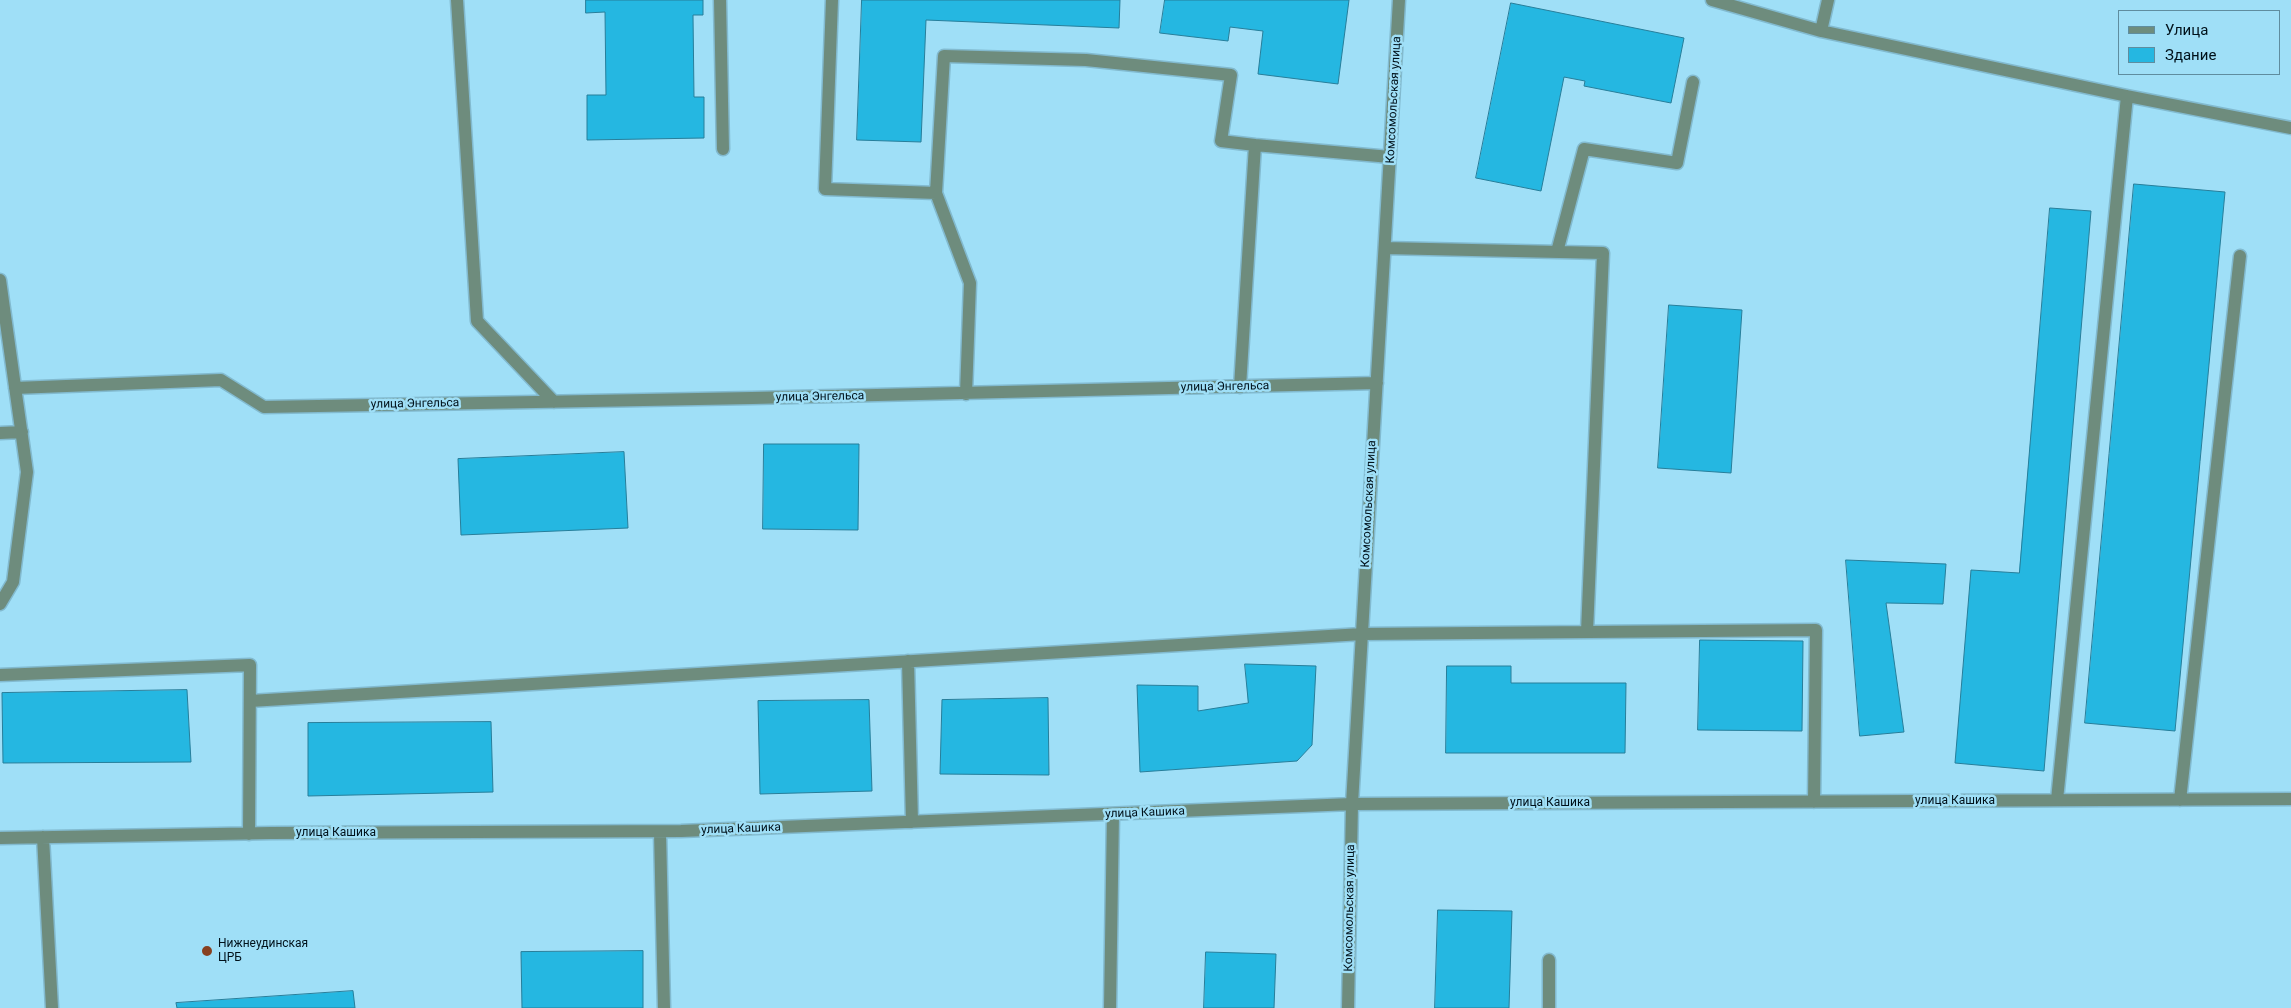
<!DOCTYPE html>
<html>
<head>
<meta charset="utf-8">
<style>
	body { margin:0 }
	#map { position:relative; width:2291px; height:1008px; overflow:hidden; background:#9fdff7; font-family:Roboto,sans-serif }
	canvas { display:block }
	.legend { position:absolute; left:2118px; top:10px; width:162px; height:65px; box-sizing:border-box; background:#9fdff7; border:1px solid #5f8d9f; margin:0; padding:6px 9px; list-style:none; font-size:15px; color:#00111a }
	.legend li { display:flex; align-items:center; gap:10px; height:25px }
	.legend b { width:25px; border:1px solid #5f8d9f }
</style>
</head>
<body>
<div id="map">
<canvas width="2291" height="1008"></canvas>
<ul class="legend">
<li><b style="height:6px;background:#6e8c7d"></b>Улица</li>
<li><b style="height:14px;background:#25b7e1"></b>Здание</li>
</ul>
</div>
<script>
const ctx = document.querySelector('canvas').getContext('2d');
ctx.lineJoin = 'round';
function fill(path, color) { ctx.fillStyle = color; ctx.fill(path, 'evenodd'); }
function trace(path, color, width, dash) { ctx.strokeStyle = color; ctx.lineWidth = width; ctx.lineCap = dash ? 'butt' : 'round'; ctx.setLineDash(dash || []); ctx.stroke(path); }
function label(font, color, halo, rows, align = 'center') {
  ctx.font = font + ' Roboto,sans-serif'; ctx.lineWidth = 5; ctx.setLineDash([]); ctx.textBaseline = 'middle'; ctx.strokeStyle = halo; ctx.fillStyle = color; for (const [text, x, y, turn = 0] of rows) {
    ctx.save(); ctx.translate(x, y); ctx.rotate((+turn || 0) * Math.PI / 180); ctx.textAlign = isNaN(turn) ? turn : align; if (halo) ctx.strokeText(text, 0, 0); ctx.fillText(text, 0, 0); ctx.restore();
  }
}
const building = new Path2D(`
	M586 0H703V15H693L694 97H704V138L587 140V95H606L605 12 586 13Z
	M862 0H1120L1119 28 926 20 921 142 857 140Z
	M1165 0H1349L1338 84 1258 74 1263 31 1230 27 1228 41 1160 33Z
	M1511 3 1684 38 1671 103 1584 86 1585 81 1564 77 1541 191 1476 178Z
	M2134 184 2225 192 2175 731 2085 723Z
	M2050 208 2091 211 2044 771 1955 763 1971 570 2019 573Z
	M1669 305 1742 310 1731 473 1658 468Z
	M764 444H859L858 530 763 529Z
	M624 452 628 528 461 535 458 459Z
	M1846 560 1946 564 1943 604 1886 603 1904 732 1860 736Z
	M1700 640 1803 641 1802 731 1698 730Z
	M1245 664 1316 666 1312 745 1297 761 1140 772 1137 685 1198 686V711L1248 703Z
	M1447 666H1511V683H1626L1625 753H1446Z
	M187 690 191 762 3 763 2 693Z
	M1048 698 1049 775 940 774 942 700Z
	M869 700 872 791 760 794 758 701Z
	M491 722 493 792 308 796V723Z
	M1438 910 1512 911 1509 1008H1435Z
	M643 951V1008H522L521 952Z
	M1206 952 1276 954 1274 1008H1204Z
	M353 991 355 1008H177L176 1003Z`);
fill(building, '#25b7e1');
trace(building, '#277e9a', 1);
const minor = new Path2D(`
	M457 0 477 321 554 402
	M720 0 723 149
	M832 0 825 189 936 193
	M1712 0 1821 31 1828 0
	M1821 31 2127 96 2291 128
	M1385 248 1603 253 1587 632
	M1557 252 1584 149 1677 163 1693 82
	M0 280 27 472 13 582 0 604
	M1240 387 1255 145 1390 157
	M15 388 221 380 264 407 752 398 1377 383
	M966 394 970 283 936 193 944 56 1086 60 1231 75 1221 141 1255 145
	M0 433 22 432
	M908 661 912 822
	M0 675 250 665 249 834
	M250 701 1362 634 1816 630 1814 802
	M2057 800 2127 96
	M2180 800 2240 256
	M660 832 664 1008
	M43 837 52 1008
	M0 838 271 833 681 831 1352 804 2291 799
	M1110 1008 1113 814
	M1348 1008 1352 804 1399 0
	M1549 1008V960`);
trace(minor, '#82bacf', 15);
trace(minor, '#6e8c7d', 12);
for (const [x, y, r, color] of [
	[207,951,6,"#874020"]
]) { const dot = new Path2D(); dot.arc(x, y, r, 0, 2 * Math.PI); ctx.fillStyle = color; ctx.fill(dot); trace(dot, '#9fdff7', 2); }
label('12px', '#00111a', '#9fdff7', [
	["Комсомольская улица",1394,100,-87],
	["улица Энгельса",1225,387,-1],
	["улица Энгельса",820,397,-1],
	["улица Энгельса",415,404,-1],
	["Комсомольская улица",1369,504,-87],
	["улица Кашика",1955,801],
	["улица Кашика",1550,803],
	["улица Кашика",1145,813,-2],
	["улица Кашика",741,829,-2],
	["улица Кашика",336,833],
	["Комсомольская улица",1350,908,-89]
]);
label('12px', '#00111a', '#9fdff7', [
	["Нижнеудинская",218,944],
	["ЦРБ",218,958]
], 'left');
</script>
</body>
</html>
